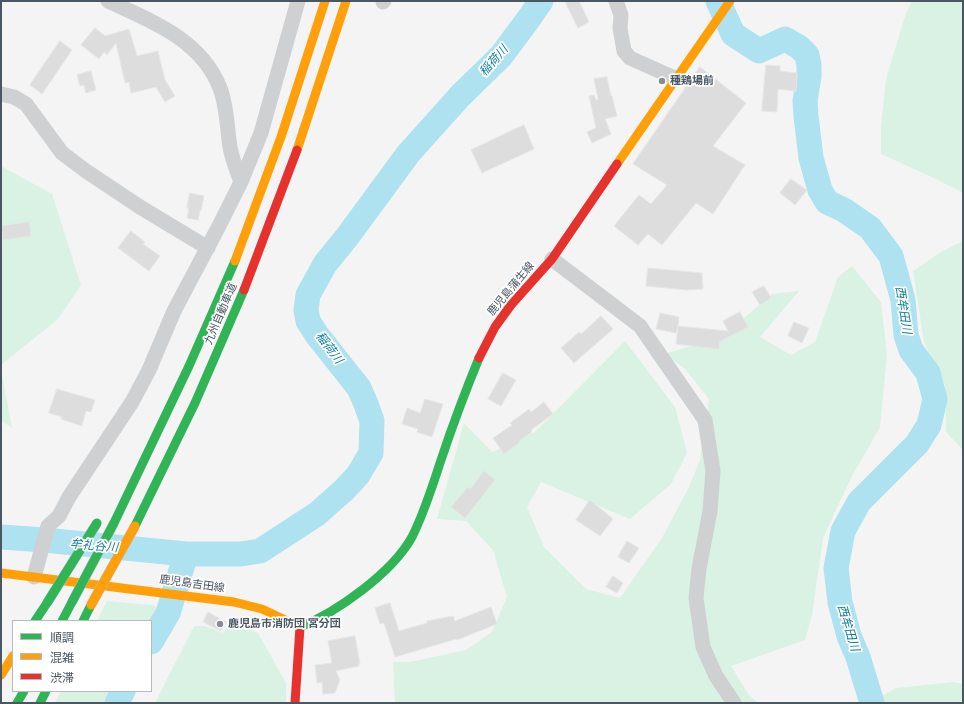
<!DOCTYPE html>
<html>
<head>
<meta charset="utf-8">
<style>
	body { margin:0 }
	#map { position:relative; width:964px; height:704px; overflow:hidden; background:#f4f4f4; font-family:"PT Sans","Noto Sans JP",sans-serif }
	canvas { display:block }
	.frame { position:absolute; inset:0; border:2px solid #4a5661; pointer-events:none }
	.legend { position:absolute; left:12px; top:620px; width:140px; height:72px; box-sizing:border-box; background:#fff; border:1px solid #b7bbc0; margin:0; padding:5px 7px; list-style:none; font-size:12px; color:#4a5661 }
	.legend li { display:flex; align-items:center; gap:8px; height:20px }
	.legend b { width:20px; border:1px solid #b7bbc0 }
</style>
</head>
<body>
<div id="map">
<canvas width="964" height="704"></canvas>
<div class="frame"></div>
<ul class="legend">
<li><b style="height:5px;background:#30b455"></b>順調</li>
<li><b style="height:5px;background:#ff9f0a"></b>混雑</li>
<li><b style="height:5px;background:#e5322d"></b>渋滞</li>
</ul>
</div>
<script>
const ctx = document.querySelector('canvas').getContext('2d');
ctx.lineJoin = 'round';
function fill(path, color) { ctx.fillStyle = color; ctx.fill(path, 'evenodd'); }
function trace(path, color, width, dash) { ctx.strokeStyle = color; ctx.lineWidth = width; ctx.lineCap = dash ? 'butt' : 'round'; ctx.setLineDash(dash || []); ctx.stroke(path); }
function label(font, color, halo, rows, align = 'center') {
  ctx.font = font + ' "PT Sans","Noto Sans JP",sans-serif'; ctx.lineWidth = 3.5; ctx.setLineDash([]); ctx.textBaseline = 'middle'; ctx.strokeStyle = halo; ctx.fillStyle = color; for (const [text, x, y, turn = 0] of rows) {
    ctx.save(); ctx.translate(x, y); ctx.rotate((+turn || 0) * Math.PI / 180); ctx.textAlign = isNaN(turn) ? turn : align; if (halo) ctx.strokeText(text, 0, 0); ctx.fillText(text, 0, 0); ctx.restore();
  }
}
fill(new Path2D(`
	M912 1H963V193L934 178 881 154V126L886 79 906 13Z
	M1 166 52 194 81 285 58 319 1 365Z
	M963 241V450L946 432 945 385 924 342 913 271 941 252Z
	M852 266 881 302 887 354 880 427 851 478 823 538 812 615 805 640 731 666 749 695 758 703H395L393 662H410L466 650 492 632 507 597 493 550 466 521 437 519 464 423 492 452 535 432 625 341 675 407 687 453 671 484 630 519 541 482 527 507 544 547 586 589 620 598 662 538 689 487 700 460 709 399 685 369 665 354 723 336 772 294 799 291 760 337 791 355 815 342 838 277Z
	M1 369 12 428 1 420Z
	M107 601 152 605 160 608 159 615 151 628V621H97Z
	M235 623 258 633 286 683V703H155L194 626H205L223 633 228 625Z
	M954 682 963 684V703H870L896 688Z
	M61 691H115L108 703H55Z`), '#d9f2e3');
trace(new Path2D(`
	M718 1 733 34 759 51 785 39 799 47 807 55 809 65V76L805 101 806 116 811 158 820 190 827 202 844 210 870 228 891 256 903 300 906 335 911 350 928 373 935 399 929 425 917 444 859 502 843 531 836 568 840 602 849 636 858 657 872 703
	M1 537 44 540 186 554H241L260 551 280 538 317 514 344 490 358 475 371 453 372 421 366 404 359 388 317 335 308 321 306 310 308 295 325 264 347 237 408 154 460 96 501 56 530 17 541 1
	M151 642 168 613 186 554
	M117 703 123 691`), '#aee2f0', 25);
const building = new Path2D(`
	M565 1H579L589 22 578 28Z
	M95 28 105 36 129 29 137 56 158 51 165 80 175 96 165 102 156 87 131 93 129 82 125 83 116 43 107 55 104 52 99 59 81 45Z
	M60 41 72 50 42 94 30 85Z
	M766 65 780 66V71L797 73 796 91 778 89 777 112 762 111Z
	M700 67 746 103 713 146 745 165 713 214 696 203 662 245 648 234 638 245 614 226 639 195 651 204 667 185 633 164Z
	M91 71 96 90 86 93 84 85 80 86 77 75Z
	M607 77 611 96H612L617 116 605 119 611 134 592 143 587 132 596 128 589 96 594 95 596 100 598 99 594 79Z
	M524 125 534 149 482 173 471 150Z
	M791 179 807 190 795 205 780 193Z
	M190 193 204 196 201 211 200 210 198 220 187 218 189 208H187Z
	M29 222 31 236 3 240 1 226Z
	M131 231 145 242 143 244 160 256 149 271 118 248Z
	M648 268 702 273 703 289 686 290 646 286Z
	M764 286 771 298 760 305 752 292Z
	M740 312 748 327 720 341 719 349 676 344 678 326 676 333 656 329 660 313 679 317 678 326 728 331 723 321Z
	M601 316 613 329 574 363 561 348 579 332 581 334Z
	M794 322 809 328 802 343 788 336Z
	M503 373 516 380 501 406 488 399Z
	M57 389 95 400 91 412 86 411 82 426 61 419 62 417 49 413Z
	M425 399 443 404 432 437 417 432 418 429 402 424 407 408 420 413Z
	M544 402 553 414 531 430 532 432 519 441 520 442 504 454 493 438 512 425 510 423 529 409 531 412Z
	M484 471 495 480 465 518 451 507 468 487 470 489Z
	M590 500 613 519 600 536 576 520Z
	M627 541 639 548 629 563 618 557Z
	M613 576 623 583 617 593 606 587Z
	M390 603 399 631 427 623V621L453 616 455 621 491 607 497 624 457 640 456 639 395 657 384 623 380 624 375 608Z
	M208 612 226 622 221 631 203 622Z
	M355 636 360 664H358L359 666 336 671 340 680 335 693 323 694 322 682 317 683 315 665 332 663 328 641Z`);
fill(building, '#ddddde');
trace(building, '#e5e6e7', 1);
trace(new Path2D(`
	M108 1C151 21 201 39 220 88 227 106 227 128 230 147 232 159 237 171 241 182
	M616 1 621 15 620 28 624 51 630 58 677 79
	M383 2 384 1
	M1 94 14 97 26 104 62 153 86 171 140 207 208 248
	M552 259 640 326 705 420 713 471 710 511 699 569 696 598 703 647 716 676 734 703
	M34 577 48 526 59 516 69 497 132 402 149 370 174 311 219 226 241 182 261 133 298 1`), '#ced0d2', 15);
trace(new Path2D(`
	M114 523 189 366 235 261
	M135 526 195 403 244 290
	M35 621 47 603
	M62 621 72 602
	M83 621 91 605
	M300 627C337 612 392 573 412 537 424 513 432 488 440 463 452 427 465 392 479 358
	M17 703 24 691
	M40 703 46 691`), '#30b455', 9);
trace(new Path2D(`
	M297 150 346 1
	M617 164 730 1
	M235 261 281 137 325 1
	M1 573 234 602 262 609 300 627
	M1 675 13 656`), '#ff9f0a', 9);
trace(new Path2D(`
	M244 290 297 150
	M479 358 495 327 511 305 552 259 617 164
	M295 703 300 627`), '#e5322d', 9);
const fastBridge = new Path2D(`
	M72 602 114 523
	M47 603 97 523`);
const slowBridge = new Path2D(`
	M91 605 135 526`);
trace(fastBridge, '#b9bec3', 10, []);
trace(slowBridge, '#b9bec3', 10, []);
trace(fastBridge, '#30b455', 9);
trace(slowBridge, '#ff9f0a', 9);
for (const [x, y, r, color] of [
	[662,81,4,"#868d94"],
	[220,624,4,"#868d94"]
]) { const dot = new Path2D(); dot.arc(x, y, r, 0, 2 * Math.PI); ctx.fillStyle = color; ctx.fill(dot); trace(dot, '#fff', 1.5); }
label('bold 11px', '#4a5661', '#fff', [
	["種鶏場前",670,81],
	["鹿児島市消防団 宮分団",228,624]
], 'left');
label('11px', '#4a5661', '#fff', [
	["鹿児島蒲生線",511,289,-50],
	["九州自動車道",221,314,-67],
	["鹿児島吉田線",192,584,8]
]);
label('italic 12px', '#0c7c9b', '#fff', [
	["稲荷川",494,61,-49],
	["西牟田川",903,310,81],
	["稲荷川",329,348,53],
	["牟礼谷川",94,546,5],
	["西牟田川",848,628,73]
]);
</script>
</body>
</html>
